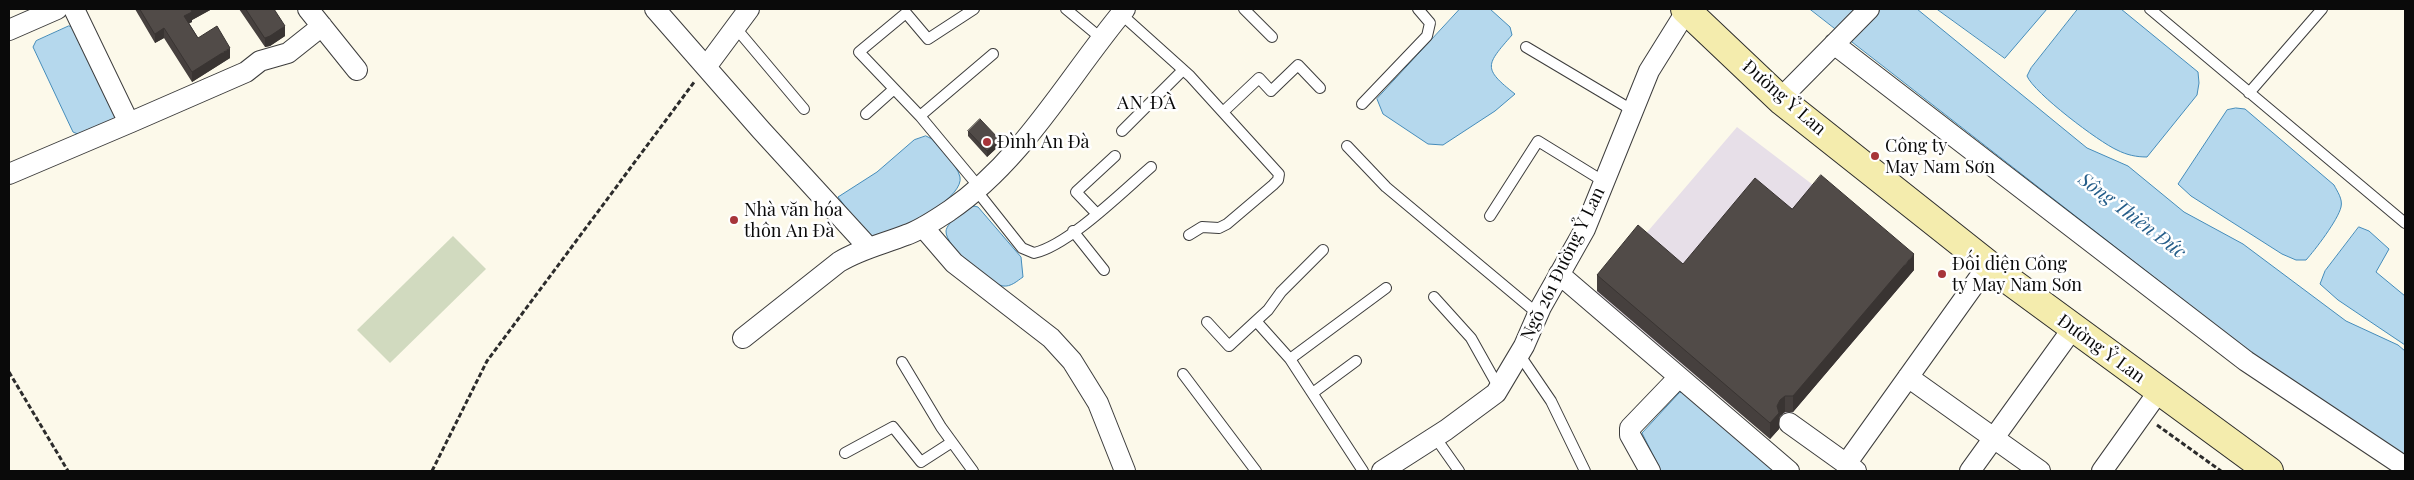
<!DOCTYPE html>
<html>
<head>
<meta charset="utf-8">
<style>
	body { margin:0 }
	#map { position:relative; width:2414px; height:480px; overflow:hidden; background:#fcf9ea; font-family:"Playfair Display",serif }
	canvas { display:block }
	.frame { position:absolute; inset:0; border:10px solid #0a0a0a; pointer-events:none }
</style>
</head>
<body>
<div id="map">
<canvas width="2414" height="480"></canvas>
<div class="frame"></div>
</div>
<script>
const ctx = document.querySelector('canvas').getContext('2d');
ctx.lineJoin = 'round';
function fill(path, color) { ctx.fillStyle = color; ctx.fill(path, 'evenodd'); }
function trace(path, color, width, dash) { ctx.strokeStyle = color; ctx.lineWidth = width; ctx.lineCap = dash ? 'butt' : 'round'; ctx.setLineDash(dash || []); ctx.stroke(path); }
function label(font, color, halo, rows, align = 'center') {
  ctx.font = font + ' "Playfair Display",serif'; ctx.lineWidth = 5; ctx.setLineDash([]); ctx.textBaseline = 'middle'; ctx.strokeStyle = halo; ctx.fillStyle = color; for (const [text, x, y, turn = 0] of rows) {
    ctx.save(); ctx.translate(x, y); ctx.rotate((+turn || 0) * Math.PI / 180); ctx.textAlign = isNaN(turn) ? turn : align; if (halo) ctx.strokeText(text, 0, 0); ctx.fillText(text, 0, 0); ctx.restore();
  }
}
fill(new Path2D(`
	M1737 127 1821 191 1914 270 1770 439 1596 292Z`), '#e7dfe8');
fill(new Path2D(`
	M453 236 486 269 390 363 357 330Z`), '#d1dabf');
const water = new Path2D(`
	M1460 9H1490L1510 27 1512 35C1486 65 1482 68 1515 94L1495 111 1443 145 1428 144 1383 114 1377 99Z
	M1810 9H1917L2087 148 2128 166 2184 212 2243 244 2346 321 2398 345 2405 351V457L2263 362Z
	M1937 9H2047L2005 58Z
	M2078 9H2121L2198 72 2199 83 2197 95 2147 157C2136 157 2127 155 2117 150 2099 142 2034 93 2027 76L2031 68Z
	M69 26 73 27 116 115 114 119 80 135 73 132 33 47 36 41Z
	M2236 108 2245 109 2334 185C2337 191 2343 199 2341 207 2338 220 2315 250 2306 260H2296L2282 254 2191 196 2178 184 2227 110Z
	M926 136 932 139C940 150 957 164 960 177 964 195 914 224 899 231 890 235 878 236 869 238L838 197 877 172 914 140Z
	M974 206 978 207 1021 257 1023 277C1017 281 1011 287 1003 286 988 284 945 246 946 231 947 222 966 208 974 206Z
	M2359 227 2369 231 2389 249 2376 272 2405 296V345L2338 300 2320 284 2325 271Z
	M1684 392 1778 471H1661L1642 433 1679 393Z`);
fill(water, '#b5d8ed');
trace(water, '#458cba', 1);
const service = new Path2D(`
	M974 9 928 39 906 13 859 52 920 116 979 187
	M1066 9 1102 39
	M1244 9 1272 37
	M2150 9 2405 223
	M1121 14 1190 76 1279 174 1278 180 1273 185 1227 224 1219 228 1202 227 1189 235
	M735 27 804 109
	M1526 47 1632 110
	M2249 93 2322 9
	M1362 104 1427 36 1430 23 1418 9
	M1223 112 1259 78 1271 91 1298 65 1320 88
	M866 114 894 89
	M920 116 993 54
	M1122 131 1183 70
	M1347 146 1386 187 1538 314
	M976 190 1022 248 1034 253C1069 245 1123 191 1151 167
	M1096 213 1076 192 1115 156
	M1490 216 1538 141 1603 181
	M1073 231 1104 270
	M1323 250 1281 292 1268 310 1256 321 1290 359 1363 471
	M1434 297 1471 338 1499 388
	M1207 322 1229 346 1256 321
	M1519 354 1551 401 1585 471
	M1290 359 1386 288
	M902 362 941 427 973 471
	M1183 374 1256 471
	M1314 392 1356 361
	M1435 437 1459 471
	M845 453 893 427 921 462 952 442`);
const minor = new Path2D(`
	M74 9 129 123 246 72 260 61 288 53 322 26
	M308 9 357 70
	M655 9 761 130 869 248
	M9 30 57 9
	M1834 44 2246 361 2405 467
	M706 67 749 9
	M1780 99 1869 9
	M9 174 129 123
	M923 227 954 263 1051 338 1072 361 1098 403 1125 471
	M1559 274 1789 471
	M743 338 839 262C860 249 883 244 906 235 921 230 935 220 949 211 1024 160 1068 77 1125 9
	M1908 377 2040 471
	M1789 423 1856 471
	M1846 464 1989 264
	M1382 471 1446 430 1496 393 1524 346 1541 307 1585 229 1649 71 1687 10
	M1650 471 1630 435V428L1679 377
	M1970 471 2073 328
	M2102 471 2159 391`);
const secondary = new Path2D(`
	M1685 9 1782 101 1999 273 2269 471`);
trace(service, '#3d3d3d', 12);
trace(minor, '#3d3d3d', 22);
trace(secondary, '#2c2c2c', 30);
trace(new Path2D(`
	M9 372 68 471
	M2157 425 2221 471
	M432 471 487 361 695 81`), '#2c2c2c', 3, [5, 2.5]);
trace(service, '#fff', 10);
trace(minor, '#fff', 20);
trace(secondary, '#f4ecad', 28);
fill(new Path2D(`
	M135 9H212L192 20V22L189 23 198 38 230 58 192 82 164 38 155 43Z
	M239 9H274L285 36 270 46 265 47Z
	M968 131 1000 145 987 157 968 136Z
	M1792 209 1914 270 1793 412H1785L1780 416 1779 429 1770 439 1597 291V275L1683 264Z`), '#46403e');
fill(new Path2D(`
	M194 9H212L192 20V22L184 26V16L191 10Z
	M285 26V36L270 46 265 47V38Z
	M164 28V38L155 43V34Z
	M230 48V58L192 82V72Z
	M1000 140V145L987 157V151Z
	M1914 254V270L1793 412V396Z
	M1785 396V412L1780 416 1779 417V429L1770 439V423L1780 400Z`), '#393432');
const building = new Path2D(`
	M140 9H194L191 10 192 12 184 16 198 38 217 26 230 48 192 72 164 28 155 34Z
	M246 9H274L285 26 270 36 265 38Z
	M980 119 1000 140 987 151 968 131Z
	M1821 175 1914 254 1793 396H1785L1780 400 1777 406 1779 413 1770 423 1597 275 1638 225 1683 264 1755 178 1792 209Z`);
fill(building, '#514b48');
trace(building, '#393432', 1);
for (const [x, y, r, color] of [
	[987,142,5,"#a7353a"],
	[1875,156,5,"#a7353a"],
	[734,220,5,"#a7353a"],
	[1942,274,5,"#a7353a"]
]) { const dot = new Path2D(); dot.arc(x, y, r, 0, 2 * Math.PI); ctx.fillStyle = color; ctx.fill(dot); trace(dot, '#fff', 2); }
label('18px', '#0a0a0a', '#fff', [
	["Đường Ỷ Lan",1784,98,41],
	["Ngõ 261 Đường Ỷ Lan",1563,264,-64],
	["Đường Ỷ Lan",2101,349,36]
]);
label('18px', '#0a0a0a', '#fff', [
	["Đình An Đà",997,142],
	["Công ty",1885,146],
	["May Nam Sơn",1885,167],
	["Nhà văn hóa",744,210],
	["thôn An Đà",744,231],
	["Đối diện Công",1952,264],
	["ty May Nam Sơn",1952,285]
], 'left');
ctx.letterSpacing = '1px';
label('19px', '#0a0a0a', '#fff', [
	["AN ĐÀ",1147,103]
]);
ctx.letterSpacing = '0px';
label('italic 19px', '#255e8a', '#fff', [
	["Sông Thiên Đức",2132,216,37]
]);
</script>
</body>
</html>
